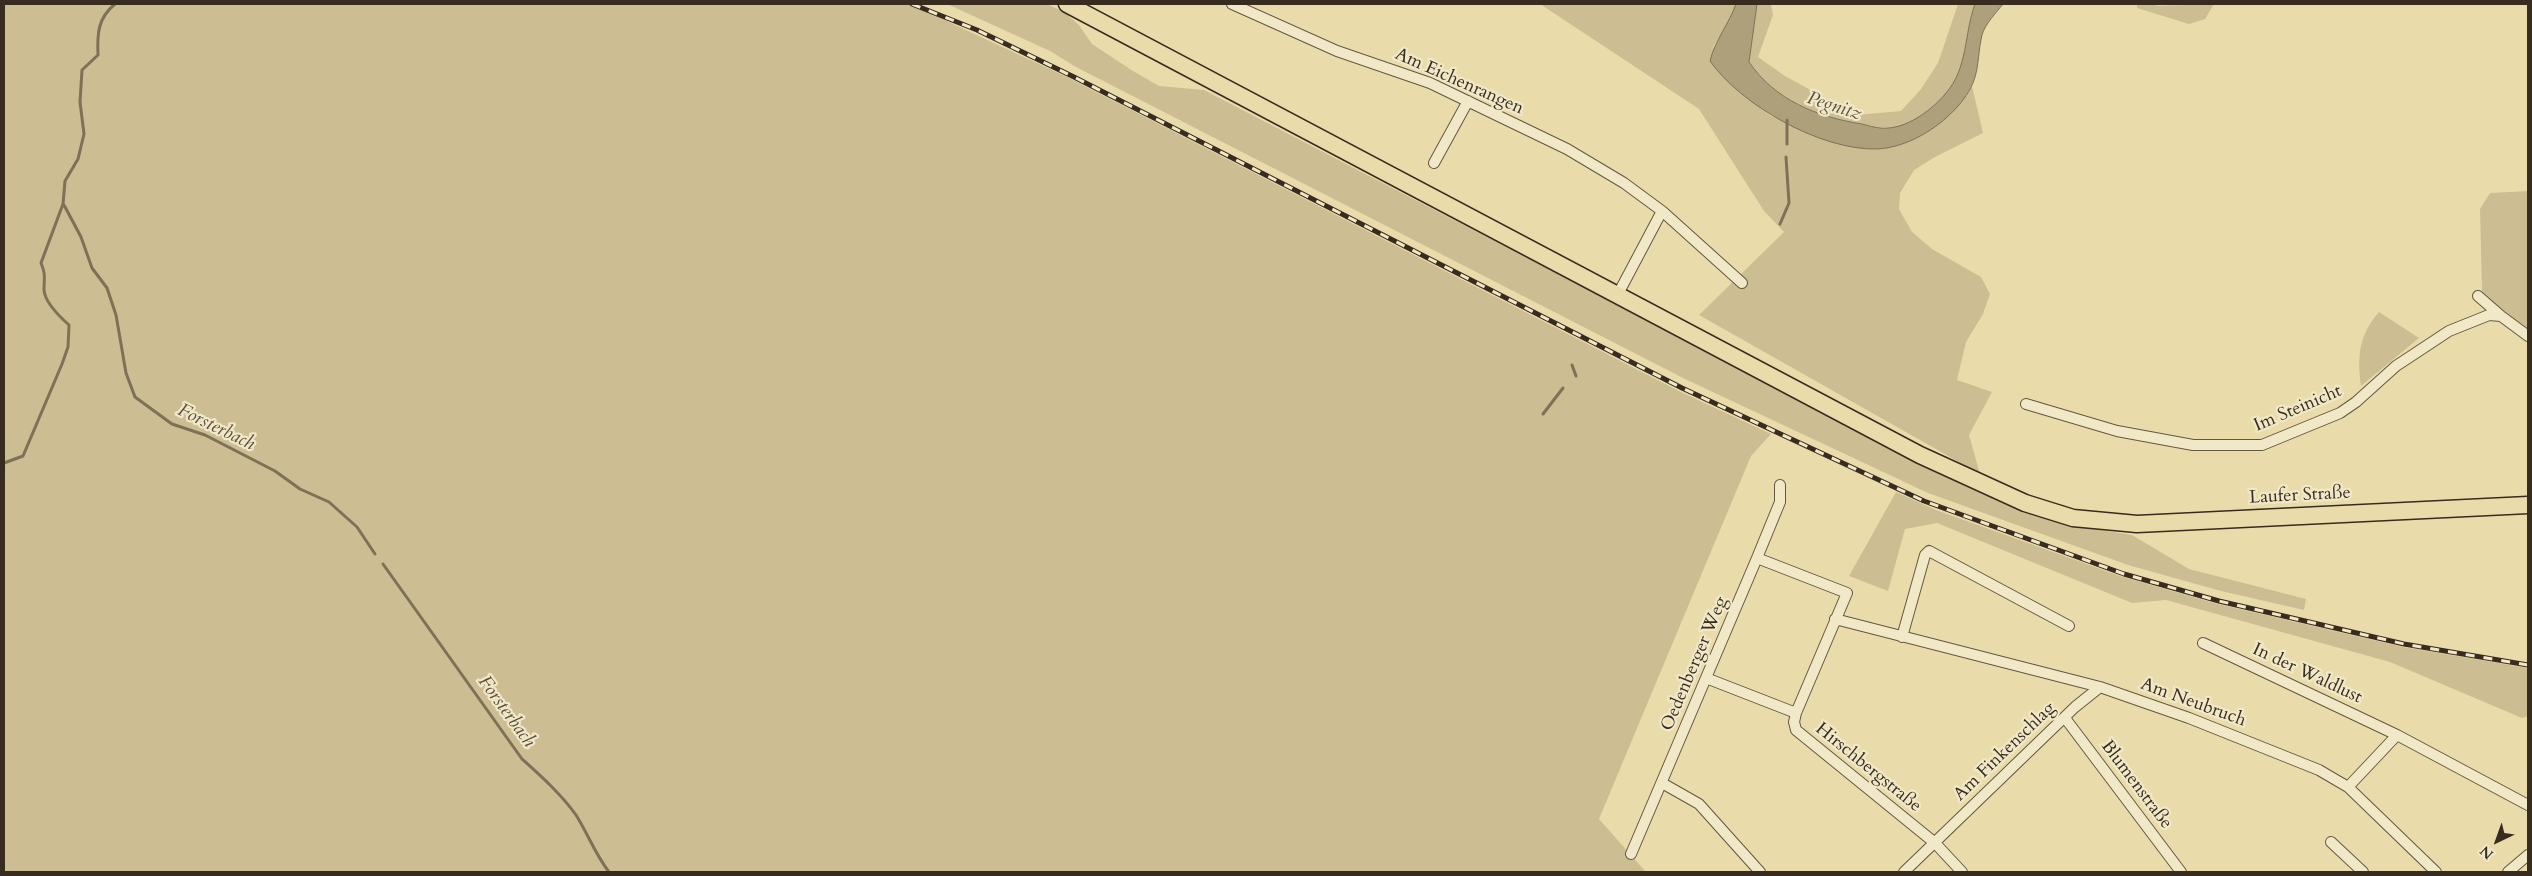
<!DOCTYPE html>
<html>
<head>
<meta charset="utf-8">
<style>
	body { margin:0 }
	#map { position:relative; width:2532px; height:876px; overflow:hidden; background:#eadcaa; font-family:Cardo,serif }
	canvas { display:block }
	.frame { position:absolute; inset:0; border:5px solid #382b1f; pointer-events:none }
	.north { position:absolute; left:2472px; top:816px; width:50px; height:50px; -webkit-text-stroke:4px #f1e8c8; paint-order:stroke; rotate:222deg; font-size:14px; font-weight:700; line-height:20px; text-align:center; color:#382b1f }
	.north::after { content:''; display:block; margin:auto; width:18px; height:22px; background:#382b1f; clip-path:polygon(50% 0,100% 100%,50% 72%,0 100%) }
</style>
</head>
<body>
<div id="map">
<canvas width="2532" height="876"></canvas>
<div class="frame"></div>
<div class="north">N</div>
</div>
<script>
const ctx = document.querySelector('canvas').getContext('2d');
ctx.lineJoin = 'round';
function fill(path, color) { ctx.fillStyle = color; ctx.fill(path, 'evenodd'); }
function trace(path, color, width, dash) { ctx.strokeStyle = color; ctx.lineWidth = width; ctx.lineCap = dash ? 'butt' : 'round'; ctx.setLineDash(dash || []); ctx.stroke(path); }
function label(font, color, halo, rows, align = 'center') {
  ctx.font = font + ' Cardo,serif'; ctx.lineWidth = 4.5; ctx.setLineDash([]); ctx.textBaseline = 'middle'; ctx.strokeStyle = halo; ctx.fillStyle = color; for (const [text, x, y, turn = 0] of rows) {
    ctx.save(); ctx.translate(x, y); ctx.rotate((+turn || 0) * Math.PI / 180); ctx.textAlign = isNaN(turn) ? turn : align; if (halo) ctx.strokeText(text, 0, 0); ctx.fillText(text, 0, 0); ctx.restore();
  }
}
fill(new Path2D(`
	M4 4H910L1067 77 1681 392 1771 434 1751 456 1599 819 1646 872H4Z
	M947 4H1047L1064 12 1079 25 1092 44 1133 71 1159 86 1204 90 1965 486 2019 509 2082 527 2132 535 2189 569 2306 599 2304 610 2221 591 2128 565 1928 493 1685 379 1076 67 1050 51Z
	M1540 4H1736L1730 20 1713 47 1761 108 1771 116 1856 147 1962 102 1972 86 1983 133 1935 157 1914 170 1900 193 1899 209 1912 232 1932 249 1981 277 1990 294 1983 314 1966 342 1957 380 1992 392 1969 435 1980 474 1699 315 1784 232 1764 211 1699 109Z
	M1757 4H1771L1773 15 1758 57 1785 76 1856 115 1901 111 1921 89 1938 63 1958 4H1975C1964 34 1968 68 1946 93 1937 104 1920 118 1907 124 1892 130 1877 127 1862 124 1817 117 1776 100 1749 62Z
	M2137 4H2155L2157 6 2214 4 2205 19 2189 24 2137 8Z
	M2528 191V333L2501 313 2482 292 2480 209 2490 193Z
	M2379 312 2419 338 2361 386C2357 356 2359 335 2379 312Z
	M1896 492 1936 510 2123 577 2218 604 2403 647 2528 668V716L2522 718 2390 662 2166 600 2132 603 1937 523 1905 529 1888 591 1849 576Z`), '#ccbe92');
const water = new Path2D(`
	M1736 4H1757L1749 62C1775 100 1817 117 1862 124 1870 126 1880 129 1888 128 1909 127 1933 109 1946 93 1968 68 1964 34 1975 4H2003C1996 13 1985 24 1982 35 1976 62 1981 76 1963 100 1944 125 1909 148 1876 149 1820 150 1741 105 1710 61 1715 40 1729 24 1736 4Z`);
fill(water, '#ada07b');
trace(water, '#7e7156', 1);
trace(new Path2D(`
	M1787 144V120
	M64 205 81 237 92 268 107 288 116 315 126 373 135 397 172 424 205 435 275 471 300 489 329 502 357 527 375 554
	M1780 224 1789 203 1786 157
	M1572 365 1576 376
	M1543 414 1563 388
	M4 463 23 456 62 364 68 347 69 325C60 317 45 303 44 290 44 277 46 275 41 263L63 204 65 181 78 159 84 134 80 102 82 70 98 55C97 33 98 18 115 4
	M383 564 522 759C542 777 561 794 576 815 588 834 595 854 609 872`), '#7e7156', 3);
const minor = new Path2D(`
	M1232 4 1337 51 1430 83 1567 149 1624 183 1662 211 1742 283
	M1434 163 1468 101
	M1617 296 1662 211
	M2478 296 2501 316 2528 336
	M2026 404 2117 431 2193 445H2262L2340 413 2356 402 2396 366 2449 331 2489 315 2501 316
	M1757 558 1847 593 1796 713 1794 722 1796 730 1935 843 1962 872
	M1835 619 2100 687 2189 718 2319 770 2348 787 2436 872
	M1902 637 1925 555 1929 551 2069 626
	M2203 643 2397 735
	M1706 678 1796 713
	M2065 718 2181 872
	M1662 783 1699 804 1760 872
	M2348 787 2397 735 2528 805
	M2331 842 2363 872
	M1631 854 1757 558 1780 502V485
	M1904 872 2075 707 2100 687
	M2508 872 2528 855`);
const primary = new Path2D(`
	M1067 4 1920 455 2025 503 2073 518 2137 524 2528 505`);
trace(minor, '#645742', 12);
trace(primary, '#382b1f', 19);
trace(minor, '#f1e8c8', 10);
trace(primary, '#eadcaa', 16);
const rail = new Path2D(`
	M912 4 977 30 1074 77 1682 388 1924 501 2124 574 2219 601 2404 644 2528 665`);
trace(rail, '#382b1f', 5);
trace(rail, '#f1e8c8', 3, [9]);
label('18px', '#382b1f', '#f1e8c8', [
	["Am Eichenrangen",1459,82,24],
	["Im Steinicht",2298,409,-23],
	["Laufer Straße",2300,496,-3],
	["Oedenberger Weg",1695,664,-67],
	["In der Waldlust",2307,674,25],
	["Am Neubruch",2193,703,20],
	["Am Finkenschlag",2005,752,-44],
	["Hirschbergstraße",1868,768,39],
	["Blumenstraße",2136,785,53]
]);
label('italic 19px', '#5b4e3b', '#f1e8c8', [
	["Pegnitz",1834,107,18],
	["Forsterbach",216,428,26],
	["Forsterbach",506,712,54]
]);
</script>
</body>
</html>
